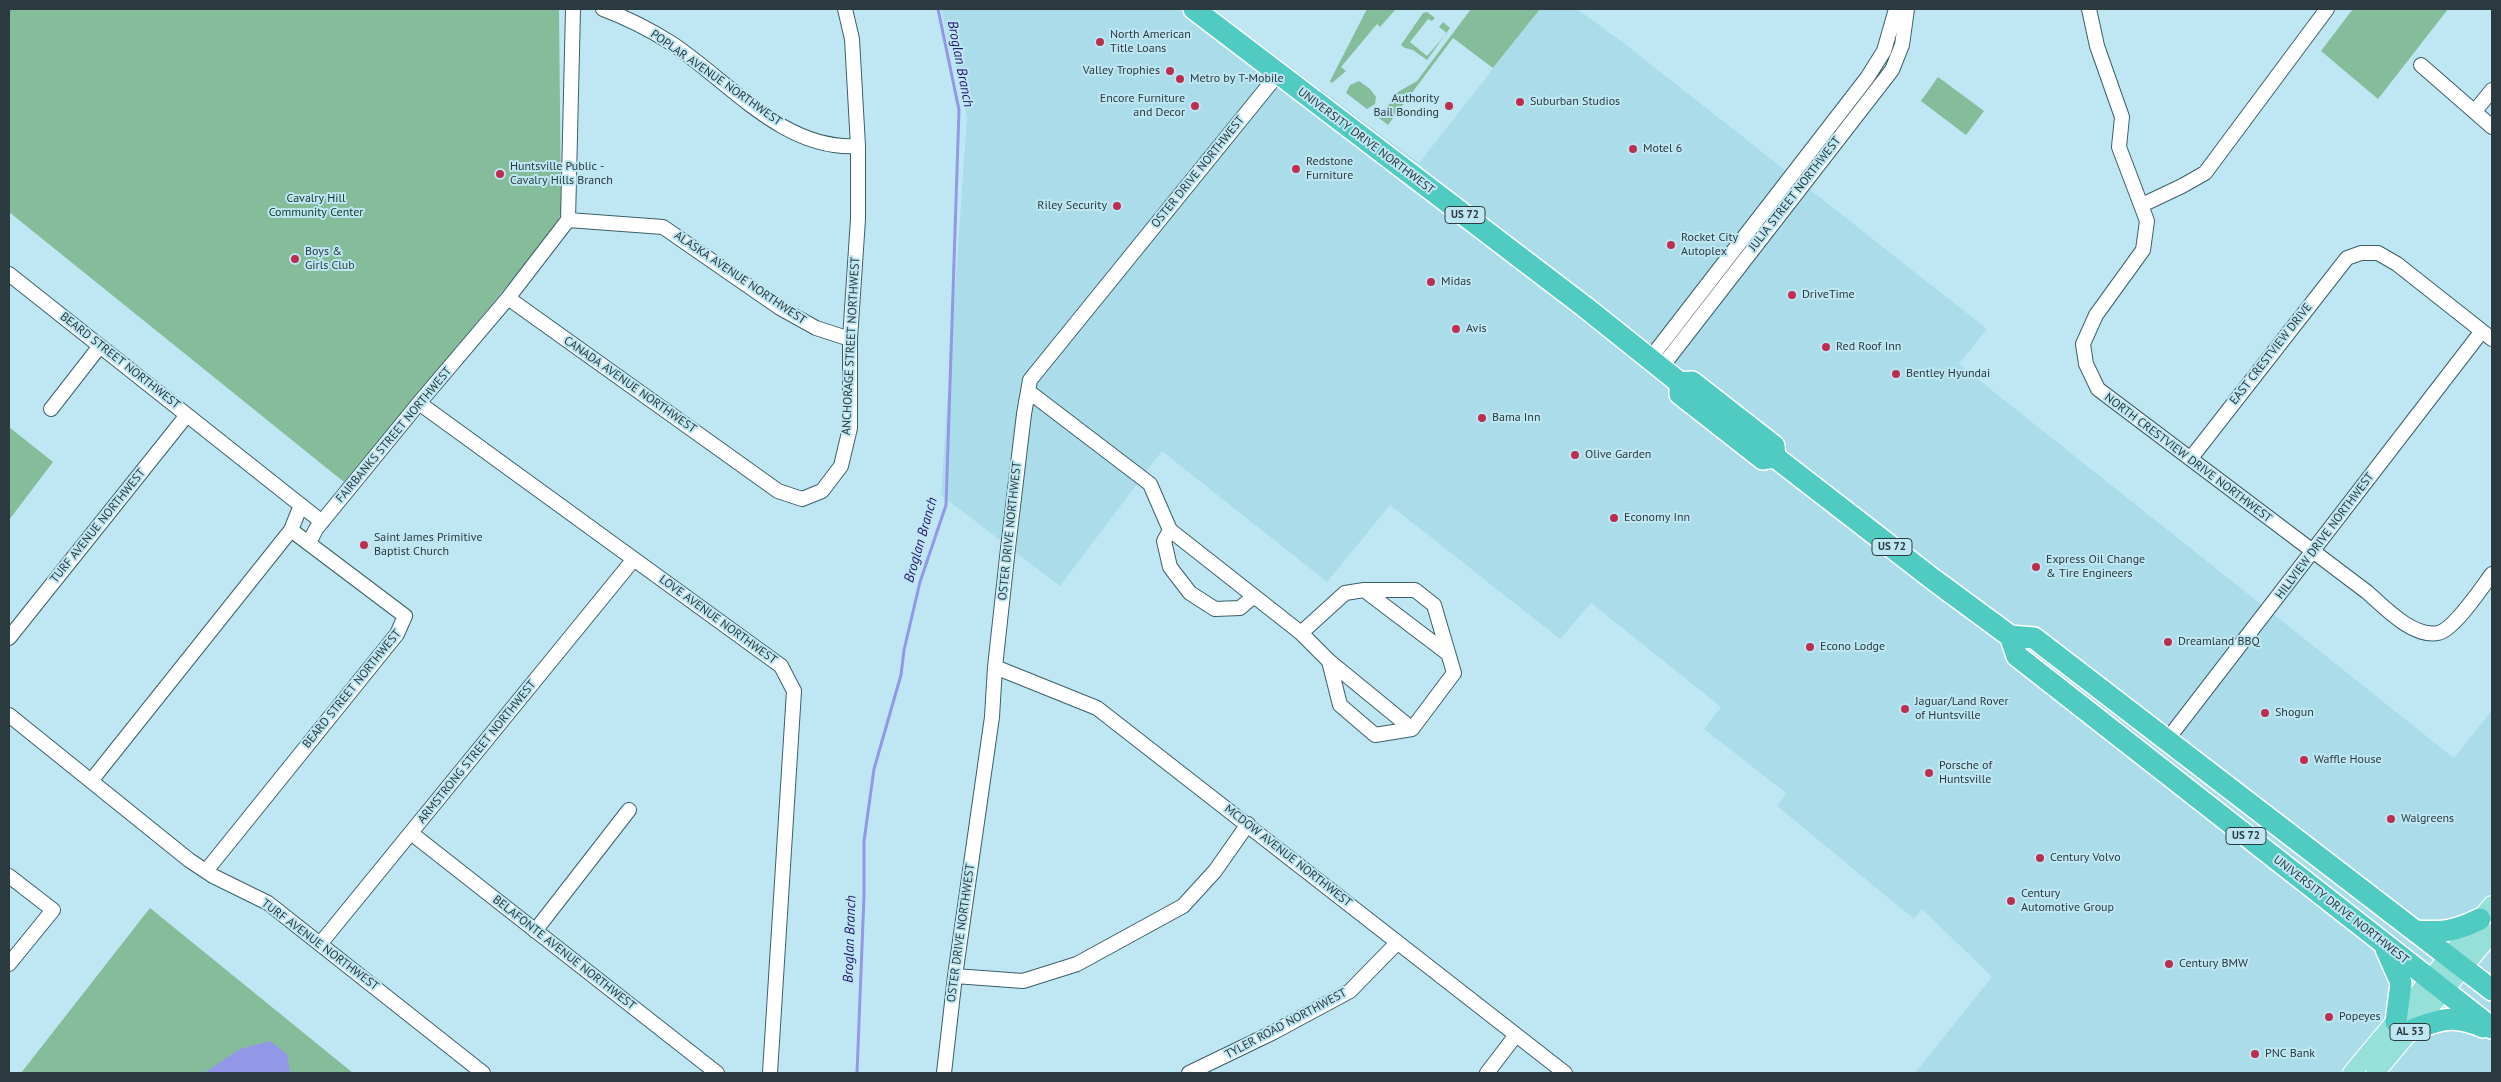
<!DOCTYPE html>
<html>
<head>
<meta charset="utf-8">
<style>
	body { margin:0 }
	#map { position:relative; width:2501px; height:1082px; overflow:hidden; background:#bfe7f3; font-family:"PT Sans",sans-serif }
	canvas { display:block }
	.frame { position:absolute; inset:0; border:10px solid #2a3a3e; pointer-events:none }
</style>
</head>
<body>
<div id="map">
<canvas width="2501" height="1082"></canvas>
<div class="frame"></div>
</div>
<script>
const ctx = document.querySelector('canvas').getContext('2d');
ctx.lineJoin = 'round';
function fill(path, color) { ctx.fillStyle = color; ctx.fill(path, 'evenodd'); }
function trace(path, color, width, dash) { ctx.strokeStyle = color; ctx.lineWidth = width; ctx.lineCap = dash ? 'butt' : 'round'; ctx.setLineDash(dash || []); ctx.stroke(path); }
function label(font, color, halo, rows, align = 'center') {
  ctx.font = font + ' "PT Sans",sans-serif'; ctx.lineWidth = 4; ctx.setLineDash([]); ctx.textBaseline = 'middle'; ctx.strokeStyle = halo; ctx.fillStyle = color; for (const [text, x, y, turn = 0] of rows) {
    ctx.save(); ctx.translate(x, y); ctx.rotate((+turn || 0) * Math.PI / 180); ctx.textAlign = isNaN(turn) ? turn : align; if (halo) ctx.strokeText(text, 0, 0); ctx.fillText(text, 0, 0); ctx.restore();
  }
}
fill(new Path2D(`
	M941 9H1214L1419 163 1540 9H1577L1625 44 1987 329 1959 364 2454 758 2492 710V1073H1915L1992 977 1922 909 1914 919 1777 806 1786 793 1704 729 1721 707 1591 603 1560 639 1390 505 1327 582 1162 451 1060 586 941 495 967 116Z`), '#abdcea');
fill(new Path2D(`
	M9 9H559L561 213 556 227 344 482 9 212Z
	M1367 9H1396L1380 27 1377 24 1341 67 1346 71 1332 83 1330 81Z
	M1471 9H1540L1493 68 1453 38 1388 125 1379 118 1398 92 1417 81Z
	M2353 9H2448L2378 99 2321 51Z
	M1427 12 1435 18 1432 21 1428 19 1410 42 1427 56 1447 33 1439 27 1443 22 1450 28 1427 60 1413 50 1405 48 1401 45 1423 13Z
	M1938 77 1984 111 1966 135 1921 101Z
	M1359 81 1370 89 1376 97 1375 104 1367 109 1346 93 1350 85Z
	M9 427 53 462 9 520Z
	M150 908 353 1073H21Z`), '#85bc9a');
fill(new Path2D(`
	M270 1041 287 1054 290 1073H204L240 1049Z`), '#9297e8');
trace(new Path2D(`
	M857 1073 864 896V841L874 769 901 675 904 650 920 582 946 505 959 110 938 9`), '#9297e8', 3);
const minor = new Path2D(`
	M603 9C627 18 649 29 671 43 729 81 783 151 858 146
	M2089 9 2097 46 2122 117 2119 147 2147 221 2143 250 2096 315 2083 344 2086 364 2098 389 2367 592C2384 607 2413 638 2438 633 2454 630 2482 587 2492 574
	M2421 65 2492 127
	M2475 111 2492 90
	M2142 205 2182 186 2205 173 2327 9
	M568 220 663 227 780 308 816 328 850 339
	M9 274 322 522
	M508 298 778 491 802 499 822 491 841 466 850 428V339L858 219V146L852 39 845 9
	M1649 360 1867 78 1884 51 1896 9
	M1661 368 1892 70 1902 45 1907 9
	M1028 391 1150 484 1170 530 1301 633 1329 661 1340 705 1375 735 1412 729 1454 673 1434 605 1415 590H1364
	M419 403 781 666 794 691 770 1073
	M51 409 100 346
	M2191 458 2347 258 2361 253H2378L2397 264 2492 339
	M1170 530 1164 541 1170 567 1190 593 1215 609 1240 608 1254 596
	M309 543 316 529 419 403 508 298 568 220 573 9
	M1301 633 1345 593 1364 590 1447 653
	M9 638 187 415
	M1329 661 1412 729
	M995 667 1097 708 1565 1073
	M9 715 189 860 213 876 268 903 483 1073
	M2167 740 2482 331
	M91 781 291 530 301 505
	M411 833 717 1073
	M206 871 397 634 405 616 291 530
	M9 876 53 910 9 964
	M535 931 629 810
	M320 944 634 559
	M955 976 1023 981 1077 964 1183 906 1215 871 1248 824
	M944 1073 955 976 992 717 995 667 1008 548 1024 414 1030 380 1278 74
	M1189 1073 1272 1033 1350 991 1397 943
	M1487 1073 1516 1035`);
const major = new Path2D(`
	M2352 1073 2492 905
	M2375 1073 2492 933`);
const highway = new Path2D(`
	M1194 9 1585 307 1680 383 1692 382 1774 446 1775 457
	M1680 383V394L1763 459 1775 457 1934 580 2010 636 2034 638 2492 990
	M2010 636 2017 656 2492 1028
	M2415 931C2443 933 2456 931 2480 919
	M2386 949 2401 983 2396 1022
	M2412 1030C2440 1019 2454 1014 2483 1027`);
trace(minor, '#3b5f69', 16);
trace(major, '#fff', 20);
trace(highway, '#fff', 24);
trace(minor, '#fff', 14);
trace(major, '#96e0da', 18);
trace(highway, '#50cbc1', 21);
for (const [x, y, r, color] of [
	[1100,42,5,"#bd2d4e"],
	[1170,71,5,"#bd2d4e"],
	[1180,79,5,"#bd2d4e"],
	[1520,102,5,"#bd2d4e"],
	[1195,106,5,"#bd2d4e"],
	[1449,106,5,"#bd2d4e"],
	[1633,149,5,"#bd2d4e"],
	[1296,169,5,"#bd2d4e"],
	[500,174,5,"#bd2d4e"],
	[1117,206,5,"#bd2d4e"],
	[1671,245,5,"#bd2d4e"],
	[295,259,5,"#bd2d4e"],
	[1431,282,5,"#bd2d4e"],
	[1792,295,5,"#bd2d4e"],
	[1456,329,5,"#bd2d4e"],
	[1826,347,5,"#bd2d4e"],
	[1896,374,5,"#bd2d4e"],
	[1482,418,5,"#bd2d4e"],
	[1575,455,5,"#bd2d4e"],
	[1614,518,5,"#bd2d4e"],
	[364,545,5,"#bd2d4e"],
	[2036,567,5,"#bd2d4e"],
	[2168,642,5,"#bd2d4e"],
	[1810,647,5,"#bd2d4e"],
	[1905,709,5,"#bd2d4e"],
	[2265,713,5,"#bd2d4e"],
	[2304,760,5,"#bd2d4e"],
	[1929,773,5,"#bd2d4e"],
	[2391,819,5,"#bd2d4e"],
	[2040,858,5,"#bd2d4e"],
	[2011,901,5,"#bd2d4e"],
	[2169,964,5,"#bd2d4e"],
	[2329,1017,5,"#bd2d4e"],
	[2255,1054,5,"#bd2d4e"]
]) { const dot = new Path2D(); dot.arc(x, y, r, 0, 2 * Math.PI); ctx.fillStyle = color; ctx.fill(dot); trace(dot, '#bfe7f3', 2); }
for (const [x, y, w] of [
	[1465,215,40],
	[1892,547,40],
	[2246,836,40],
	[2410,1032,40]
]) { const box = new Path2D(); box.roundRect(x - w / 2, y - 8.5, w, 17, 4); ctx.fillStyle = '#bfe7f3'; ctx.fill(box); trace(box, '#2a3a3e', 1); }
label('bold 11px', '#2a3a3e', null, [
	["US 72",1465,215],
	["US 72",1892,547],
	["US 72",2246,836],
	["AL 53",2410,1032]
]);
label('12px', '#2a3a3e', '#bfe7f3', [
	["North American",1110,35],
	["Title Loans",1110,49],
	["Valley Trophies",1160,71,"right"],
	["Metro by T-Mobile",1190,79],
	["Encore Furniture",1185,99,"right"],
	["and Decor",1185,113,"right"],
	["Authority",1439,99,"right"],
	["Bail Bonding",1439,113,"right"],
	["Suburban Studios",1530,102],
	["Motel 6",1643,149],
	["Redstone",1306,162],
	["Furniture",1306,176],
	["Huntsville Public -",510,167],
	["Cavalry Hills Branch",510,181],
	["Riley Security",1107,206,"right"],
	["Rocket City",1681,238],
	["Autoplex",1681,252],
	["Boys &",305,252],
	["Girls Club",305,266],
	["Midas",1441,282],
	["DriveTime",1802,295],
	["Avis",1466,329],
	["Red Roof Inn",1836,347],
	["Bentley Hyundai",1906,374],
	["Bama Inn",1492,418],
	["Olive Garden",1585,455],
	["Economy Inn",1624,518],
	["Saint James Primitive",374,538],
	["Baptist Church",374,552],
	["Express Oil Change",2046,560],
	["& Tire Engineers",2046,574],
	["Dreamland BBQ",2178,642],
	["Econo Lodge",1820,647],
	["Jaguar/Land Rover",1915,702],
	["of Huntsville",1915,716],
	["Shogun",2275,713],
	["Waffle House",2314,760],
	["Porsche of",1939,766],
	["Huntsville",1939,780],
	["Walgreens",2401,819],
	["Century Volvo",2050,858],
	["Century",2021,894],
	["Automotive Group",2021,908],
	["Century BMW",2179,964],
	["Popeyes",2339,1017],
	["PNC Bank",2265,1054]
], 'left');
label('12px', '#2a3a3e', '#bfe7f3', [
	["POPLAR AVENUE NORTHWEST",716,78,35],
	["UNIVERSITY DRIVE NORTHWEST",1366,141,37],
	["OSTER DRIVE NORTHWEST",1198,172,-51],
	["JULIA STREET NORTHWEST",1795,194,-52],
	["ALASKA AVENUE NORTHWEST",740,278,34],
	["ANCHORAGE STREET NORTHWEST",851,346,-87],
	["EAST CRESTVIEW DRIVE",2271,354,-52],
	["BEARD STREET NORTHWEST",120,361,38],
	["CANADA AVENUE NORTHWEST",630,385,35],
	["FAIRBANKS STREET NORTHWEST",394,435,-50],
	["NORTH CRESTVIEW DRIVE NORTHWEST",2188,458,37],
	["TURF AVENUE NORTHWEST",98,526,-51],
	["OSTER DRIVE NORTHWEST",1010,531,-84],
	["HILLVIEW DRIVE NORTHWEST",2325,536,-53],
	["LOVE AVENUE NORTHWEST",718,620,36],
	["BEARD STREET NORTHWEST",352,689,-51],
	["ARMSTRONG STREET NORTHWEST",477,752,-51],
	["MCDOW AVENUE NORTHWEST",1288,856,38],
	["UNIVERSITY DRIVE NORTHWEST",2341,910,38],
	["OSTER DRIVE NORTHWEST",961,933,-82],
	["TURF AVENUE NORTHWEST",320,945,37],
	["BELAFONTE AVENUE NORTHWEST",564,953,38],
	["TYLER ROAD NORTHWEST",1286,1024,-28]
]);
label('12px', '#0f3722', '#bfe7f3', [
	["Cavalry Hill",316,199],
	["Community Center",316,213]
]);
label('italic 14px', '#251471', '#bfe7f3', [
	["Broglan Branch",960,64,79],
	["Broglan Branch",921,540,-74],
	["Broglan Branch",850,939,-88]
]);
</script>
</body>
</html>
